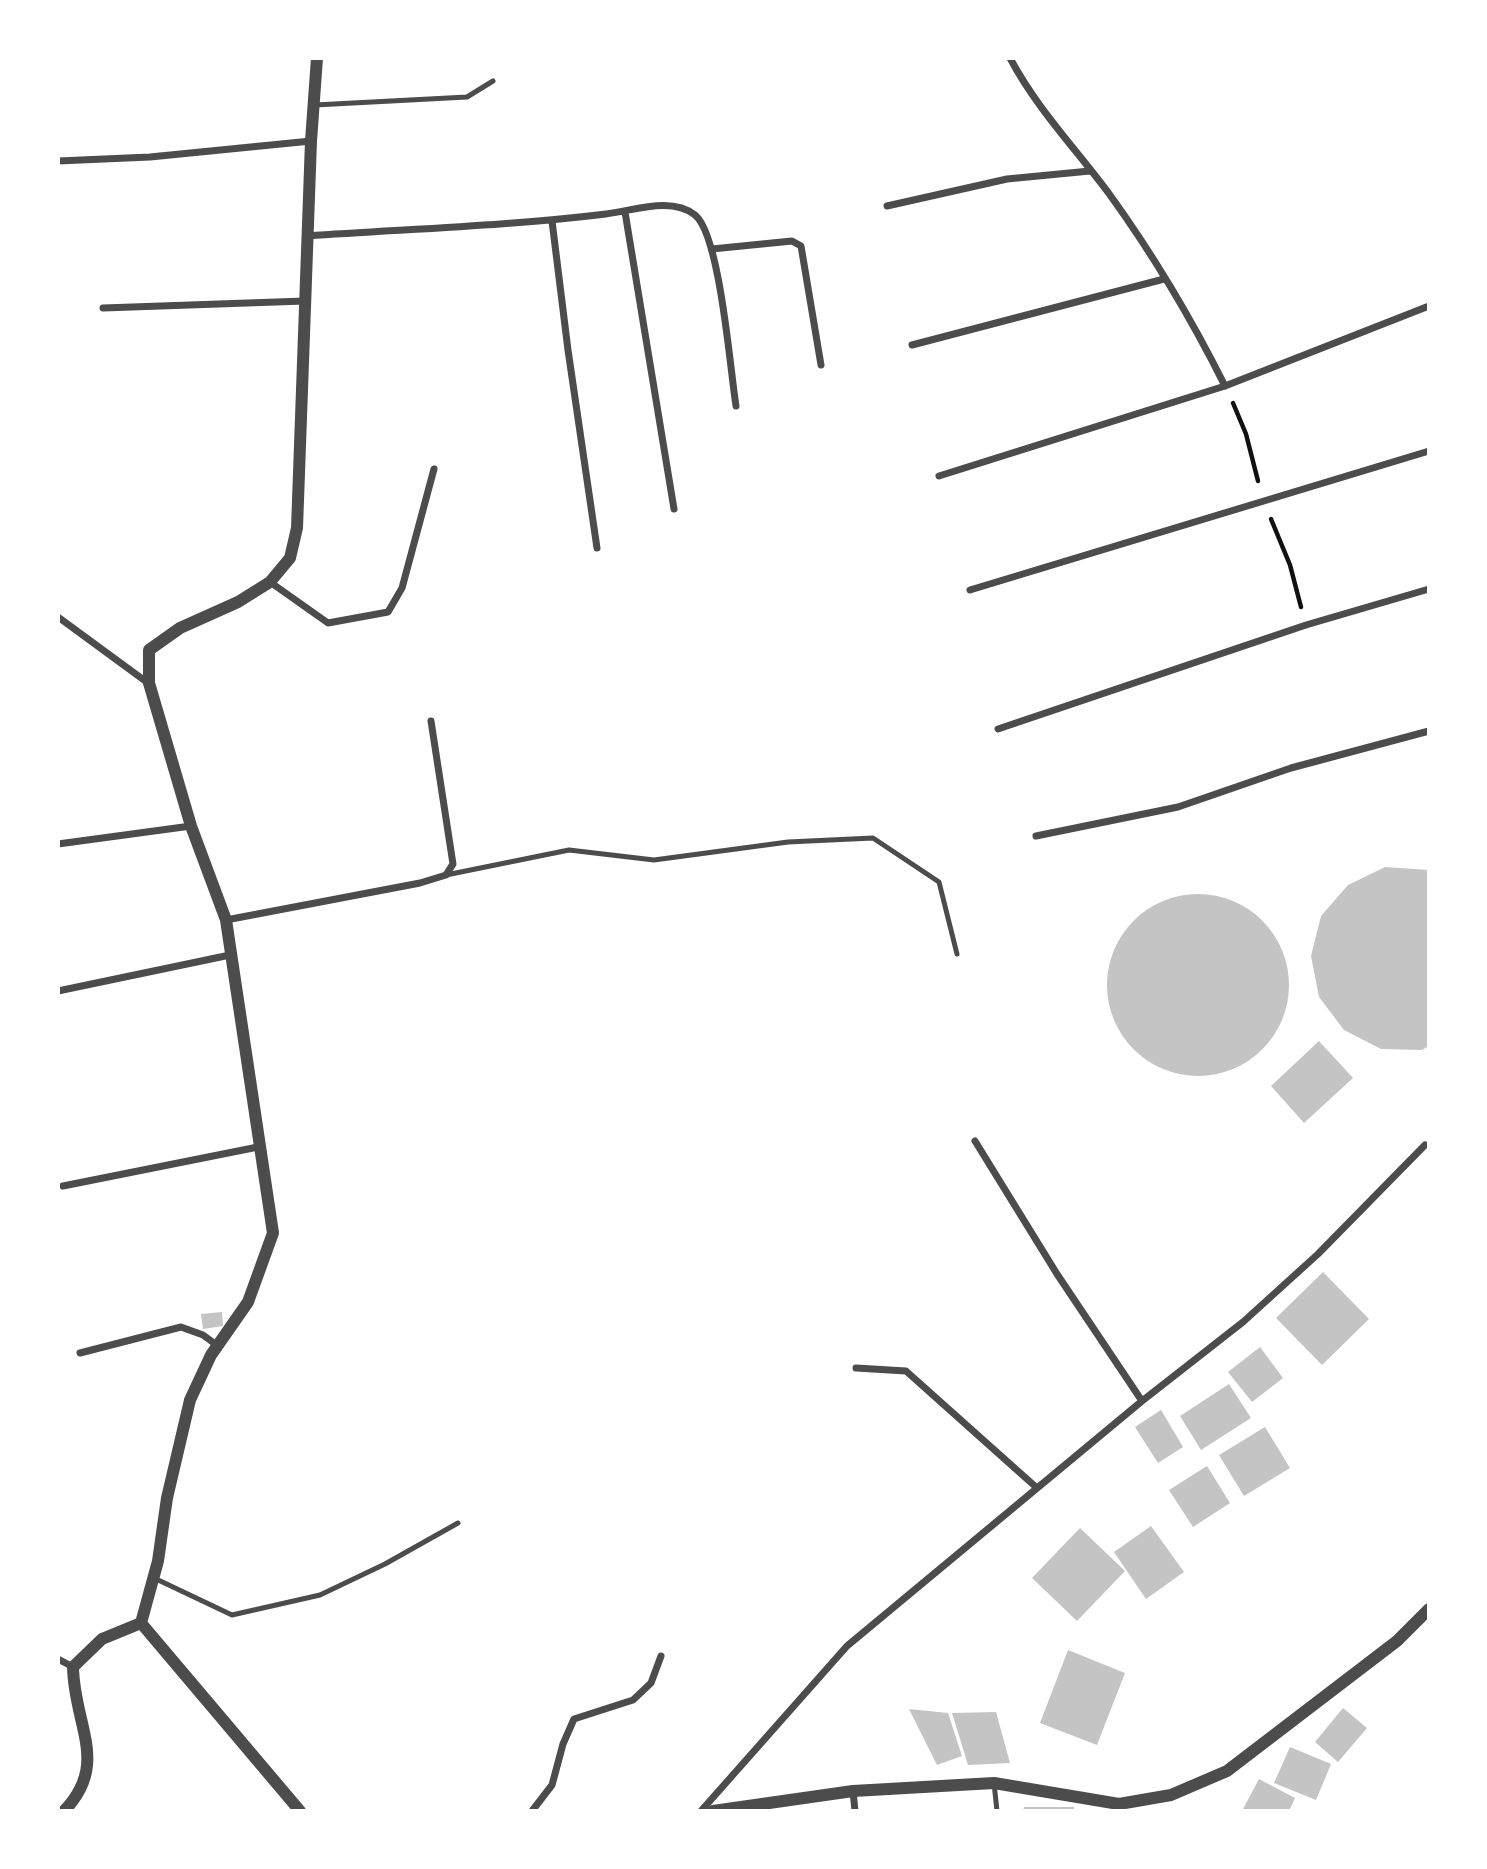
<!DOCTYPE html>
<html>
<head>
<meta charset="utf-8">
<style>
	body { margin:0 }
	#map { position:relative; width:1487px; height:1869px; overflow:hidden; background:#fff; font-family:Montserrat,sans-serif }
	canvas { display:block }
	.frame { position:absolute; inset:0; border:60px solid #fff; pointer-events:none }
</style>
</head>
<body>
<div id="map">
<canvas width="1487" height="1869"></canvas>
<div class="frame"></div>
</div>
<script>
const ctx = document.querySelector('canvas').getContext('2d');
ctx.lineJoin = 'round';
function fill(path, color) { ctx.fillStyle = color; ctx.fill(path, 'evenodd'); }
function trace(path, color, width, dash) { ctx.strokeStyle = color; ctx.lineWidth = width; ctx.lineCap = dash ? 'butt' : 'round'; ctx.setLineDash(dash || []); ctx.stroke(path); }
fill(new Path2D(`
	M1385 867 1429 870V1046L1422 1050 1381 1049 1344 1030 1319 997 1311 956 1321 916 1348 885Z
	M1107 985a91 91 0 1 1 182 0a91 91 0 1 1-182 0Z
	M1319 1041 1353 1078 1304 1123 1271 1086Z
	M1323 1272 1369 1319 1322 1365 1276 1318Z
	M222 1312 223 1326 203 1329 201 1314Z
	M1260 1347 1283 1378 1252 1402 1228 1372Z
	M1229 1384 1251 1418 1201 1450 1180 1416Z
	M1161 1410 1183 1447 1158 1463 1135 1427Z
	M1265 1427 1290 1468 1244 1496 1219 1455Z
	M1207 1466 1230 1503 1193 1527 1169 1490Z
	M1151 1526 1184 1572 1146 1599 1114 1552Z
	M1080 1528 1125 1571 1077 1621 1032 1578Z
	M1068 1650 1125 1673 1097 1745 1040 1723Z
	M1343 1708 1367 1728 1338 1762 1315 1742Z
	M909 1709 948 1713 962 1756 937 1765Z
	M996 1712 1010 1763 968 1765 952 1713Z
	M1290 1747 1331 1764 1316 1800 1274 1783Z
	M1259 1779 1295 1798 1289 1811H1242Z
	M1024 1807H1074V1811H1023Z`), '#c4c4c4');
trace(new Path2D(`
	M1233 403 1246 434 1258 481
	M1271 519 1290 565 1301 607`), '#111', 4.5);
trace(new Path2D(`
	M315 105 467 97 493 81
	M446 875 569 850 654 860 788 842 873 838 939 882 957 954
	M154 1578 232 1615 320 1595 385 1564 458 1523
	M994 1783 997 1811`), '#4c4c4c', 5);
trace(new Path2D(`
	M1010 58C1037 109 1076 149 1110 195 1154 256 1192 320 1225 386
	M58 161 150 157 311 141
	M887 206 1007 179 1090 171
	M625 212 674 509
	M552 221 568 350 597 548
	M308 236C408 229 508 226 606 214 633 211 671 196 695 215 720 235 730 369 736 406
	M712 249 792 241 801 246 821 365
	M103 308 305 301
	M912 345 1164 279
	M939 476 1225 386 1429 306
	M270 582 328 623 388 612 402 588 434 469
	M970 590 1429 451
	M58 617 148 683
	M998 729 1306 625 1429 589
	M1036 836 1178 807 1291 768 1429 731
	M58 844 191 826
	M226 920 420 883 446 875 453 864 431 721
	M58 991 230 955
	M975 1141 1057 1274 1142 1401
	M63 1186 258 1147
	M80 1353 181 1327 203 1335 218 1346
	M856 1368 906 1371 1037 1488
	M58 1659 73 1667
	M853 1791 855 1811
	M532 1811 552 1785 563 1744 574 1719 633 1700 651 1683 661 1656
	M701 1811 847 1646 1142 1401 1243 1322 1318 1254 1425 1145`), '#4c4c4c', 7);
trace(new Path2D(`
	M141 1623 158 1561 167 1498 190 1400 211 1355 248 1302 273 1233 226 920 191 826 149 683V650L180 628 238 602 270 582 290 558 297 528 311 141 317 58
	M141 1623 300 1811
	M64 1811C110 1763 74 1726 73 1667L102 1639 141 1623
	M713 1811 853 1791 994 1783 1119 1804 1171 1795 1227 1771 1397 1641 1429 1609`), '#4c4c4c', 12);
</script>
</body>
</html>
